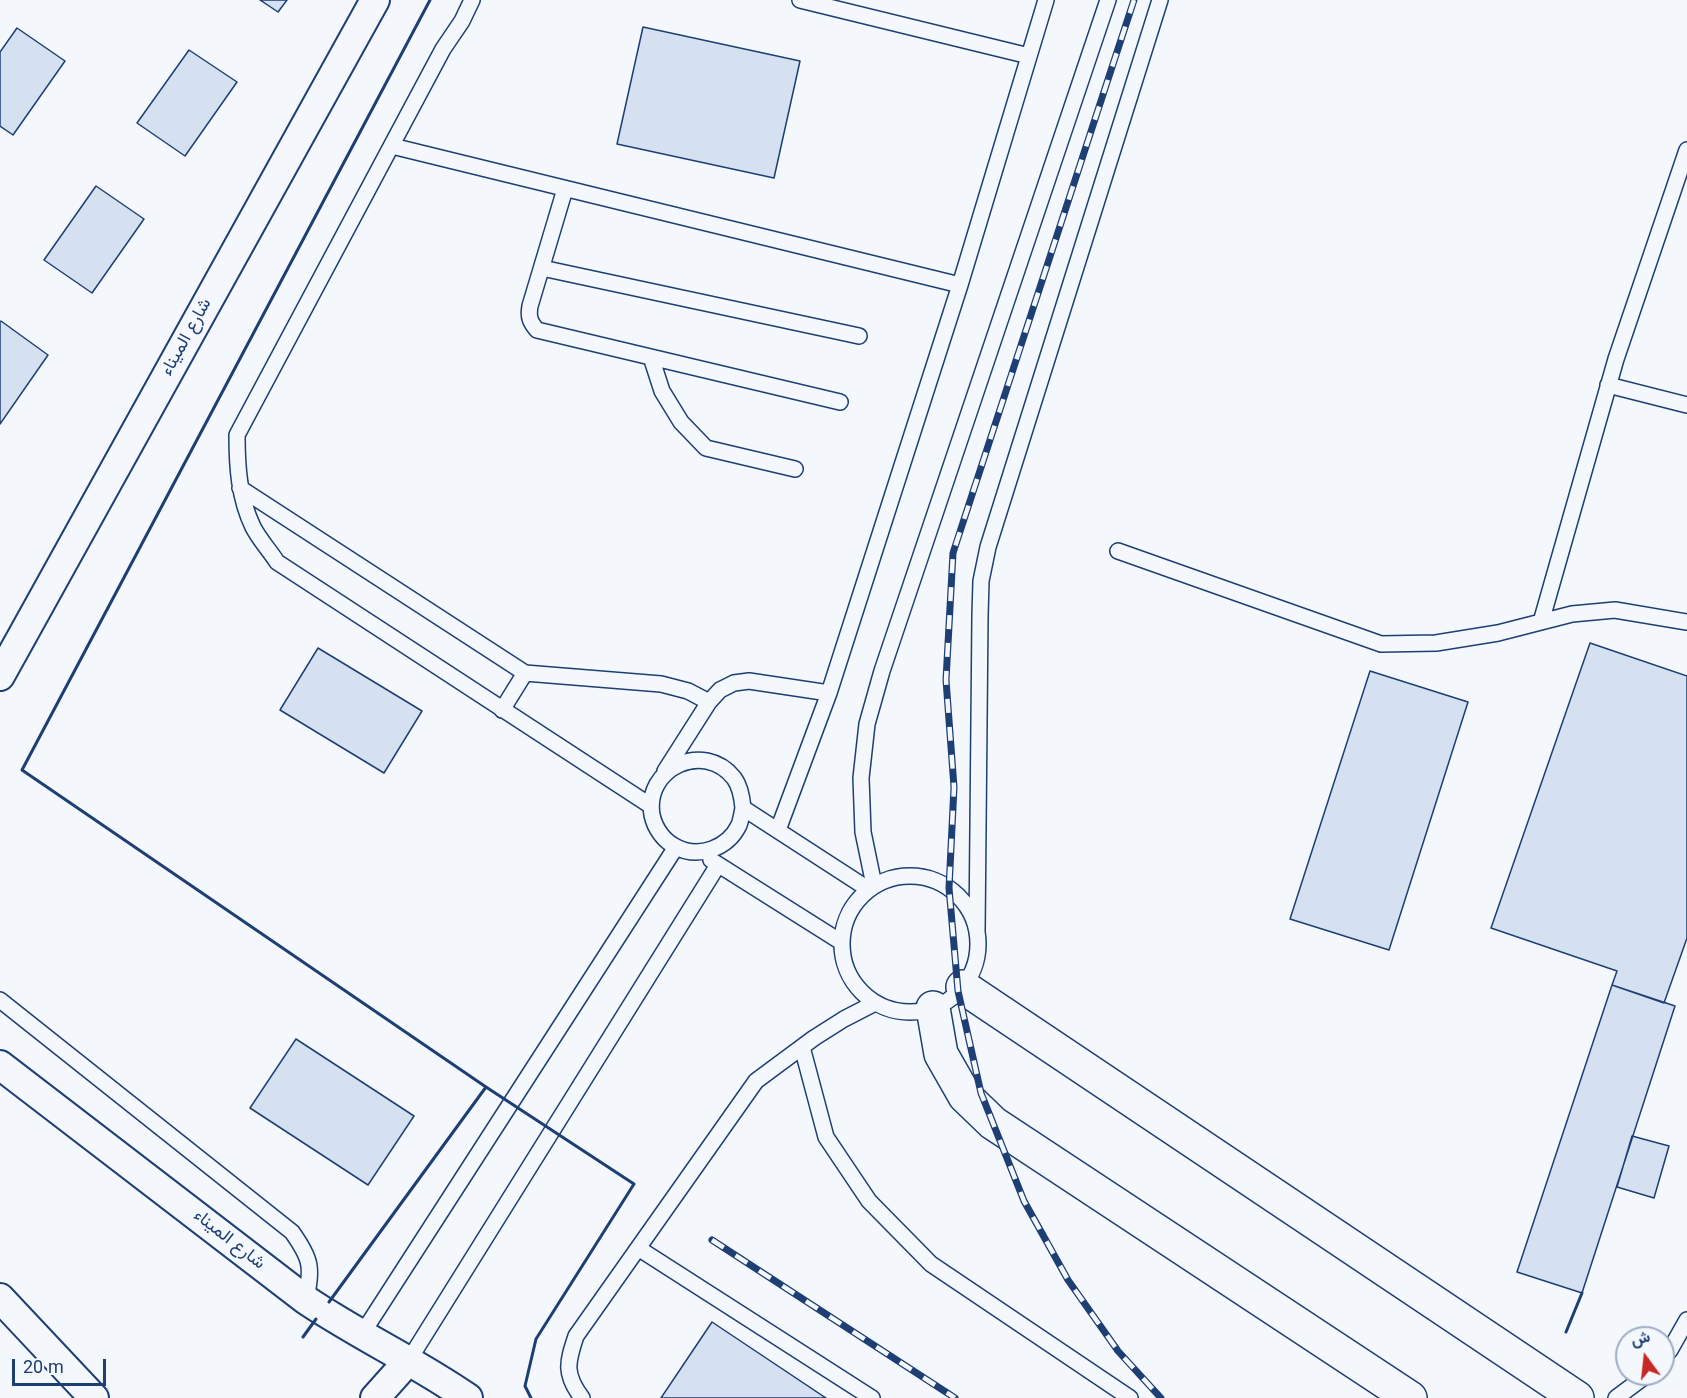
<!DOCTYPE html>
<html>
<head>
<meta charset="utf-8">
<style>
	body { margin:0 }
	#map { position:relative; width:1687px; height:1398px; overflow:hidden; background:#f4f7fb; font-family:Georgia,Vazirmatn,serif }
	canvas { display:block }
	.north { position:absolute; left:1615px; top:1326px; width:60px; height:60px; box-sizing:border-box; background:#f4f7fb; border:2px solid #9eadc5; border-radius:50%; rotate:345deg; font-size:16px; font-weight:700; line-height:24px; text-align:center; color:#1d3f73 }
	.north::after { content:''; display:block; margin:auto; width:21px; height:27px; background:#c62828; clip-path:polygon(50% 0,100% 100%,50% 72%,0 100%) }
	.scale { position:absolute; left:12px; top:1359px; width:94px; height:27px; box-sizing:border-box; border:3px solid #1d3f73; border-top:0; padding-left:8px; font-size:18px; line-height:21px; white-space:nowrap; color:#1d3f73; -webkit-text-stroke:4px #f4f7fb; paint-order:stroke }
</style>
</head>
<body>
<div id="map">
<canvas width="1687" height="1398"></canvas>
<div class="north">ش</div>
<div class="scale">20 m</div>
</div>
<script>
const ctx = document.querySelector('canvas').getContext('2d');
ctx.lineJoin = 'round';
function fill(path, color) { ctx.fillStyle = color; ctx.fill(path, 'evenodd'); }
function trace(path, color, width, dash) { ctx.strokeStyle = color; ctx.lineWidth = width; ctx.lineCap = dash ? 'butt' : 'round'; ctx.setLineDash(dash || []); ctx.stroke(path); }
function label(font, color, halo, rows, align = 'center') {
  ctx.font = font + ' Georgia,Vazirmatn,serif'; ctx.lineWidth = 4.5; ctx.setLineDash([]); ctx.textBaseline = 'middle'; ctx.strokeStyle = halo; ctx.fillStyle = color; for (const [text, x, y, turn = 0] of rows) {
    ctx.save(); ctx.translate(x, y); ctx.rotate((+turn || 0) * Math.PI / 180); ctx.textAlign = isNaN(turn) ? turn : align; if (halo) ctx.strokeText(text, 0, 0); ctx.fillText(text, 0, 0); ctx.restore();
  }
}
const building = new Path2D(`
	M260 0H287L278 12Z
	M643 27 800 61 774 178 617 144Z
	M17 28 65 61 13 135 0 126V52Z
	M189 50 237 82 185 156 137 123Z
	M96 186 144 219 92 293 44 260Z
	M1 321 48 355 0 424V322Z
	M1590 643 1687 676V938L1664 1003 1612 985 1617 971 1491 928Z
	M318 648 422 711 384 773 280 710Z
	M1370 671 1468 702 1389 950 1290 919Z
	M1612 985 1675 1006 1582 1293 1517 1272Z
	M296 1039 414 1116 368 1185 250 1108Z
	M1632 1136 1669 1146 1654 1198 1617 1187Z
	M712 1322 826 1398H661Z`);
fill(building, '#d5e0f0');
trace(building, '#1d3f73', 1.5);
const service = new Path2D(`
	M472 0 462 21 443 49 237 435C237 467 239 498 253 527 259 539 270 551 277 562L651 806
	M800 0 1029 56
	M392 146 960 285
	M565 189 530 306C528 317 530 322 537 330L840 402
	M542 268 859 336
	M651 357 662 391 681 422 706 448 795 469
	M1608 385 1687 405
	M240 488 525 673 661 684 688 691 709 702
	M1118 551 1381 644 1436 643 1498 633 1572 614 1615 610 1687 622
	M1541 622 1616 359 1687 150
	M502 710 525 673
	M665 771 709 702 720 690 734 683 749 681 829 693
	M743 808C742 813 741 820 739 825 728 848 699 859 676 847 664 841 655 829 652 815 644 768 704 740 734 778 740 786 742 797 743 808L868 889
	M778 830 829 693 960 285 1046 0
	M711 860 841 942
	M842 944a68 68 0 1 1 136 0a68 68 0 1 1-136 0Z
	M874 885 863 832 861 778 867 724 882 671 1108 0
	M977 932 980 616 981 581 988 547 1160 0
	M0 1000 292 1232C312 1260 312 1267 306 1300
	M802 1047 826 1137 869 1201 931 1264 1130 1398
	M638 1248 872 1398
	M362 1334 676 847
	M1663 1358 1670 1350 1687 1320
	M409 1360 718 865
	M582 1398C564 1374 567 1363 576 1336L756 1081 814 1038 844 1019 875 1003
	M1616 1398 1648 1374`);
const minor = new Path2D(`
	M0 676 375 0
	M0 1065 306 1300C358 1335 416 1362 468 1398
	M0 1298 94 1398
	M375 1398 409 1360`);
const tertiary = new Path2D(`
	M963 987 1577 1398
	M933 1008 941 1054 965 1096 993 1123 1410 1398`);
trace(service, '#1d3f73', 18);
trace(minor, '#1d3f73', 32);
trace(tertiary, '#1d3f73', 36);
trace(service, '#f4f7fb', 15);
trace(minor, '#f4f7fb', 28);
trace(tertiary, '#f4f7fb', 33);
const rail = new Path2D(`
	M1134 0 953 553 946 680 954 787 949 888 958 991 981 1093 1024 1201 1068 1280 1118 1351 1161 1398
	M712 1240 955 1398`);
trace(rail, '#1d3f73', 7);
trace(rail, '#f4f7fb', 4.5, [14]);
trace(new Path2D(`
	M430 0 22 770 486 1087 634 1184 536 1339 525 1386 531 1398
	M329 1302 486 1087
	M1566 1332 1582 1293
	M303 1337 316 1319`), '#1d3f73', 3);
label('18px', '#1d3f73', '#f4f7fb', [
	["شارع الميناء",188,338,-61],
	["شارع الميناء",228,1241,38]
]);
</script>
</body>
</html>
